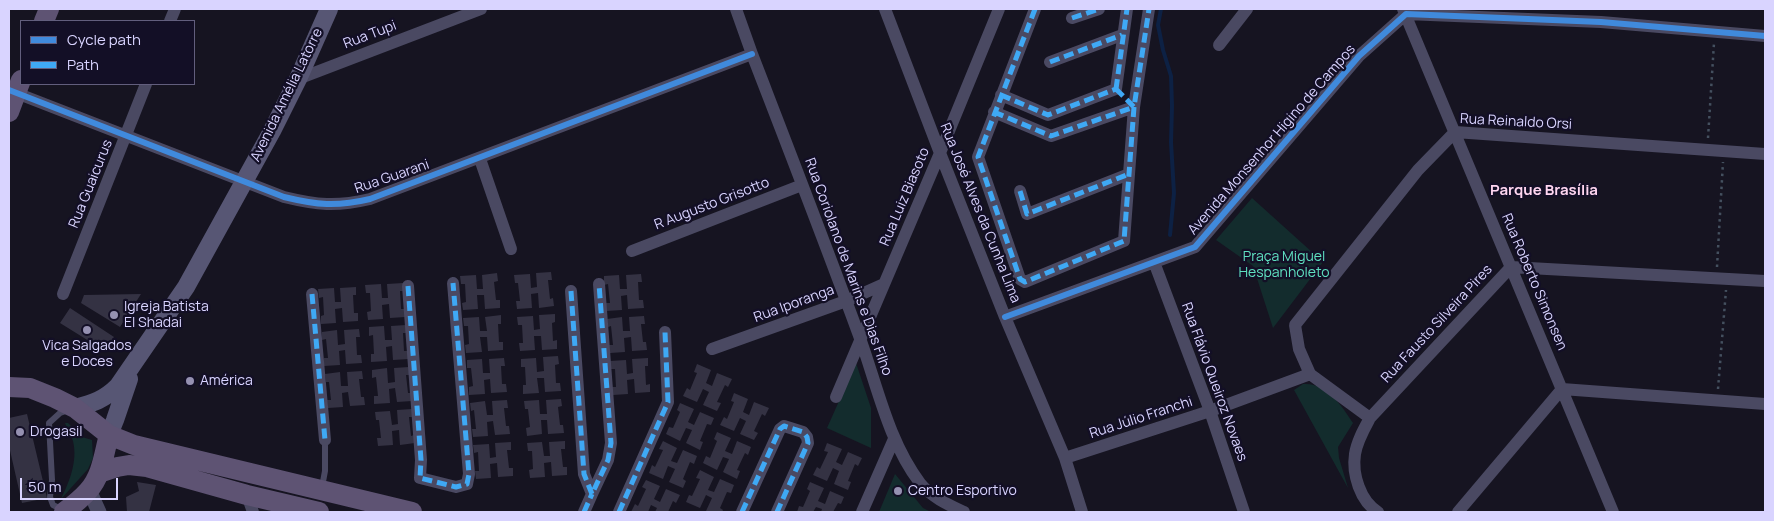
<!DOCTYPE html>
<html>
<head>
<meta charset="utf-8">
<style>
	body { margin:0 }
	#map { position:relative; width:1774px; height:521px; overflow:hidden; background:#161421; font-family:Manrope,sans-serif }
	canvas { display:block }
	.frame { position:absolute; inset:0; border:10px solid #d9d4ff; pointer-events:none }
	.legend { position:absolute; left:20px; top:20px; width:175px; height:65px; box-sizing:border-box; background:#130f26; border:1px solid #625e7d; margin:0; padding:6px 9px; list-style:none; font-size:15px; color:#d9d4ff }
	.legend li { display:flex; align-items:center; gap:10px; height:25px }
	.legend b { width:25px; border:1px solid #625e7d }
	.scale { position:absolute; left:20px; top:478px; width:98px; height:22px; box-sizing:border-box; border:2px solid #d9d4ff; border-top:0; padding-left:6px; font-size:15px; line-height:18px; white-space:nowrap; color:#d9d4ff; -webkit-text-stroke:4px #130f26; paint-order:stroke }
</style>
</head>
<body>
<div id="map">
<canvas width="1774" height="521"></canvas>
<div class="frame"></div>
<ul class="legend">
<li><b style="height:6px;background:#408adc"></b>Cycle path</li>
<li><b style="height:6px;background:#3fa9f5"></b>Path</li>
</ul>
<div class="scale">50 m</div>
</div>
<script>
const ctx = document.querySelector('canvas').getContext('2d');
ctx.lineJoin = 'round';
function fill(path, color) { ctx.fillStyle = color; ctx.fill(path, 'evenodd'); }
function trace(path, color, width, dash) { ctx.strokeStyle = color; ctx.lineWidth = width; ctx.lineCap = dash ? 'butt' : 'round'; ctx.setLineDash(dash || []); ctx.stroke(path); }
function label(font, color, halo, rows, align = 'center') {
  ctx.font = font + ' Manrope,sans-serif'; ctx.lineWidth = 4.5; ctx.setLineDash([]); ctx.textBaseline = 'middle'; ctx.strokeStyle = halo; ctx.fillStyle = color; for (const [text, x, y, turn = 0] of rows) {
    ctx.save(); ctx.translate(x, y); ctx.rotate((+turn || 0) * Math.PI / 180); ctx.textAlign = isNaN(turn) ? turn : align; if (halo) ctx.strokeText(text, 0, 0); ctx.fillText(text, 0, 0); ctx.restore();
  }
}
fill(new Path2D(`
	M1252 198 1323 262 1273 328 1253 266 1216 240Z
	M856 363 871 408V448L827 428Z
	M1303 384C1326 382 1342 406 1353 423L1338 447 1339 458 1348 488 1294 390Z
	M65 423H68L82 437 92 440 93 458 88 469 61 499C69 482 78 462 73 441 71 435 67 429 65 423Z
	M895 474 923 508 931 512H879Z`), '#132c2d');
trace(new Path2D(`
	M1161 9 1158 25 1163 50 1171 76 1172 106 1171 142 1174 193 1170 235`), '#0d2144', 4);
fill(new Path2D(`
	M551 272 552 280H548L550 299 553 298 554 306 539 308 538 293 531 294 532 308 517 309 516 301H520L518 283H515L514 275 530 274 531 288 537 287 536 273Z
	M497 273 498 281 494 282 496 300H500V308L485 309 484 295H477L478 309 463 310 462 303 466 302 465 284H461L460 276 476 275 477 289H483L482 275Z
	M641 274 642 282H638L639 300H643L644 308 628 309 627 295 621 296 622 310 606 311V303H610L608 284 604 285V276L619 275 620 289H627L626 275Z
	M403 283V291H400L401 309H405V317L390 318 389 304 382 305 383 319 368 320 367 312 371 311 370 293H366L365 285 381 284 382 298H388L387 284Z
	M356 287V295H353L354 313H358V321L343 322 342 308 335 309 336 323 321 324V316L324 315 323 297 319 298 318 289 334 288 335 302H341L340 288Z
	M141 294 120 327 81 303 84 295Z
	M70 308 114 337 105 351 60 323Z
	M555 314V322L552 323 553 341 557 340V349L542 350 541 336H534L535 350 520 351 519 343H523L522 325H518L517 317 533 316 534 330 540 329 539 315Z
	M501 315V324H498L499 342H503V350L488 351 487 337H480L482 352 466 353 465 345 469 344 468 326H464L463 318 479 317 480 331H487L485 317Z
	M644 316 645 324H641L643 342H646L647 350 632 351 631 337 624 338 625 352 610 353 609 345H613L611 326 608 327 607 319 622 317 623 331H630L629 317Z
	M406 325 407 333H403L404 351H408L409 359 393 360 392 346 386 347 387 361 371 362V354H374L373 335 369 336V327L384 326 385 340H392L391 326Z
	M359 329 360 337H356L357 355H361L362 363 346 364 345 350 339 351 340 365 324 366V358H328L326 339 322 340V332L337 330 338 345 345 344 344 330Z
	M558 356 559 364 555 365 556 383H560L561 391 545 392 544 378H537L539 393 523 394V385H526L525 367H521V359L536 358 537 372 544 371 543 357Z
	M504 358 505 366H501L502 384H506L507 392 491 393 490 379 484 380 485 394 469 395V387L473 386 471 368H467V360L482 359 483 373H490L489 359Z
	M648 358V366H645L646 385 650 384V392L635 393 634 379 627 380 628 394 613 395 612 387H616L615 369H611L610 361 626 360 627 374 633 373 632 359Z
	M697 364 711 370 706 383 712 386 717 373 732 379 728 387 725 385 717 402 721 403 717 411 703 405 709 392 703 389 697 402 683 396 687 388 690 390 697 373 694 372Z
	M409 367 410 375H406L408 393H411L412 401 397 402 395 388 389 389 390 403 374 404V396H378L376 377 372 378V370L387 368 388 383 395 382 394 368Z
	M362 371 363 379H359L361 397H364L365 405 350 406 348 392 342 393 343 407 328 408 327 400H331L329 382H326L325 374 340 372 341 386H348L347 372Z
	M734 393 748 399 743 412 749 415 754 402 769 408 765 416 762 414 754 431 758 433 754 440 740 434 746 421 740 418 734 431 720 425 724 417 727 419 734 402 731 401Z
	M561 399 562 406 558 407 560 425H563L564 433 548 434 547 420H541L542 434 527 436 526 428 530 427 528 409H525L524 401 539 400 540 414H547L546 400Z
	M507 400 508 408H504L506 426H509L510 434 495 435 493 421 487 422 488 436 473 437 472 429H476L474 410 471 411 470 403 485 401 487 415H493L492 401Z
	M680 403 694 409 688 422 694 425 700 412 714 418 711 425 707 424 700 441 703 442 700 450 686 443 692 430 686 428 680 441 666 434 669 427 673 428 680 412 677 410Z
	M412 409 413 417H409L411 436 414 435 415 443 400 445 399 430 392 431 393 445 378 446 377 438H381L379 420H376L375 412 390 411 392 425 398 424 397 410Z
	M27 414 47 498 22 503 9 446V418Z
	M717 432 731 438 725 451 732 454 737 441 751 447 748 455 745 453 737 470 740 471 737 479 723 472 729 459 723 457 717 470 703 463 706 456 710 458 717 441 714 439Z
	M565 441V449H561L563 467H567V475L552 476 551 462 544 463 545 477 530 478 529 470 533 469 532 451H528L527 443 542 442 544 456H550L549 442Z
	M663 441 677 448 671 461 677 463 683 450 697 456 694 464 690 462 683 479 686 481 683 488 669 482 675 469 668 466 663 479 649 473 652 465 655 467 663 450 659 449Z
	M511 442V450H507L509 468H513V476L498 477 497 463 490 464 491 478 476 479 475 471H479L478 452 474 453 473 445 489 444 490 458 496 457 495 443Z
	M827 443 842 449 836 462 842 465 848 452 862 458 858 466 855 464 848 481 851 482 848 490 834 484 839 471 833 468 827 481 813 475 817 467 820 469 828 452 824 451Z
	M700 470 714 477 708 490 714 492 720 479 734 485 731 493 727 492 720 508 723 510 722 512 706 511 712 498 706 495 700 508 686 502 689 495 692 496 700 479 696 478Z
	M646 480 660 486 654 499 660 502 666 489 680 495 676 503 673 501 668 512H655L657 508 651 505 648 512H631L635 504 638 506 646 489 642 487Z
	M137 482 156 485 149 512H127L126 497 139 491Z
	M810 482 824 488 818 501 825 504 830 491 844 497 841 504 838 503 833 512H821L822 509 816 507 813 512H797L799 506 803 507 810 491 807 489Z`), '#343243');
trace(new Path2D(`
	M1708 138 1714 43
	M1717 267 1723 162
	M1718 389 1726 290`), '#44505f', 2.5, [2.5, 4]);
trace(new Path2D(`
	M322 487 325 471V440
	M63 510 53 505 50 497 52 480 49 423 60 413 69 410`), '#4a4962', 6);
trace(new Path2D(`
	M736 9 752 54C789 150 826 245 861 341 878 389 889 442 920 483 931 497 949 505 964 512
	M885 9 940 153 1005 317 1065 458 1082 512
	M1035 9 978 157 1020 279 1025 282 1124 241 1134 107 1149 9
	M1403 9 1613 512
	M1072 18 1099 9
	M170 21 175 9
	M1219 45 1247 9
	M1050 62 1122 35
	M298 79 481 9
	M1116 89 1127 9
	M11 91 284 197C317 205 336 207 370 199L752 54
	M1001 95 1048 115 1116 89
	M994 112 1051 136 1134 107
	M480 159 511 249
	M1020 191 1027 214 1129 174
	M632 251 802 185
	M1154 262 1210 411 1244 512
	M408 286 421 460 420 478 456 487 467 484 469 474 453 283
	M571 291 584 474 592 494 608 460 611 443 599 284
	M63 294 146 84
	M312 294 325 440
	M1005 317 1195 247 1359 56 1406 14 1601 22 1765 36
	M712 349 846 301 884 284
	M836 397 940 153 999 9
	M1370 418 1310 374 1299 349 1295 325 1418 170 1455 132 1765 154
	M1065 458 1210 411 1310 374
	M247 495 253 512
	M584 512 592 494
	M619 512 668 402 665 332
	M742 512 780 429 784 426 803 432 807 437 808 443 777 512
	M862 512 894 439
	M1378 512C1360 501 1352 474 1355 454 1357 441 1364 429 1370 418L1511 267 1765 281
	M1458 512 1562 389 1765 404`), '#4a4962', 12);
trace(new Path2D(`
	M89 490 99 512`), '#4a4962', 15);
trace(new Path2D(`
	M75 408C93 403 104 400 118 386L186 287 272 131 298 79 329 9
	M109 435 115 420 129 379`), '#575674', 18);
trace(new Path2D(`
	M44 21 49 9
	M9 112 21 80
	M9 387 30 388 55 398 75 408 109 435 134 445 412 512
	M99 473 117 467 129 465 147 467 247 495 319 512
	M64 512C72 506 81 499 88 491 102 476 104 453 109 435`), '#5e5373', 20);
trace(new Path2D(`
	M1035 9 978 157 1020 279 1025 282 1124 241 1134 107 1149 9
	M1072 18 1099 9
	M1050 62 1122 35
	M1116 89 1127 9
	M1116 89 1134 107
	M1001 95 1048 115 1116 89
	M994 112 1051 136 1134 107
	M1020 191 1027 214 1129 174
	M408 286 421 460 420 478 456 487 467 484 469 474 453 283
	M571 291 584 474 592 494 608 460 611 443 599 284
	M312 294 325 440
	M584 512 592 494
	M619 512 668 402 665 332
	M742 512 780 429 784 426 803 432 807 437 808 443 777 512`), '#3fa9f5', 5, [10, 5]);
trace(new Path2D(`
	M9 90 284 197C317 205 336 207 370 199L752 54
	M1005 317 1195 247 1359 56 1406 14 1601 22 1765 36`), '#408adc', 6);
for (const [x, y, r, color] of [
	[114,315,5,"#9591b1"],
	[87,330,5,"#9591b1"],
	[190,381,5,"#9591b1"],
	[20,432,5,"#9591b1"],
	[898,491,5,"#9591b1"]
]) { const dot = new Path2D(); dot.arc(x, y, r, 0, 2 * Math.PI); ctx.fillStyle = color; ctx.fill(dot); trace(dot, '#130f26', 2); }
label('14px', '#d9d4ff', '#130f26', [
	["Rua Tupi",370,35,-21],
	["Avenida Amélia Latorre",287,95,-64],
	["Rua Reinaldo Orsi",1516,122,3],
	["Avenida Monsenhor Higino de Campos",1272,140,-49],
	["Rua Guarani",392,177,-19],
	["Rua Guaicurus",91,184,-68],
	["Rua Luiz Biasoto",905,197,-67],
	["R Augusto Grisotto",712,204,-21],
	["Rua José Alves da Cunha Lima",980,213,68],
	["Rua Coriolano de Marins e Dias Filho",848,267,70],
	["Rua Roberto Simonsen",1534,282,67],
	["Rua Iporanga",794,304,-20],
	["Rua Fausto Silveira Pires",1437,324,-47],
	["Rua Flávio Queiroz Novaes",1214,382,70],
	["Rua Júlio Franchi",1141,418,-18]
]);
label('14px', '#5fe0c0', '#130f26', [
	["Praça Miguel",1284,257],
	["Hespanholeto",1284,273]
]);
label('14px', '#d9d4ff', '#130f26', [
	["Igreja Batista",124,307],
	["El Shadai",124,323],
	["Vica Salgados",87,346,"center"],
	["e Doces",87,362,"center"],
	["América",200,381],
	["Drogasil",30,432],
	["Centro Esportivo",908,491]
], 'left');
label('bold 15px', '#ffd6f0', '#130f26', [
	["Parque Brasília",1544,191]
]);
</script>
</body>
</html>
